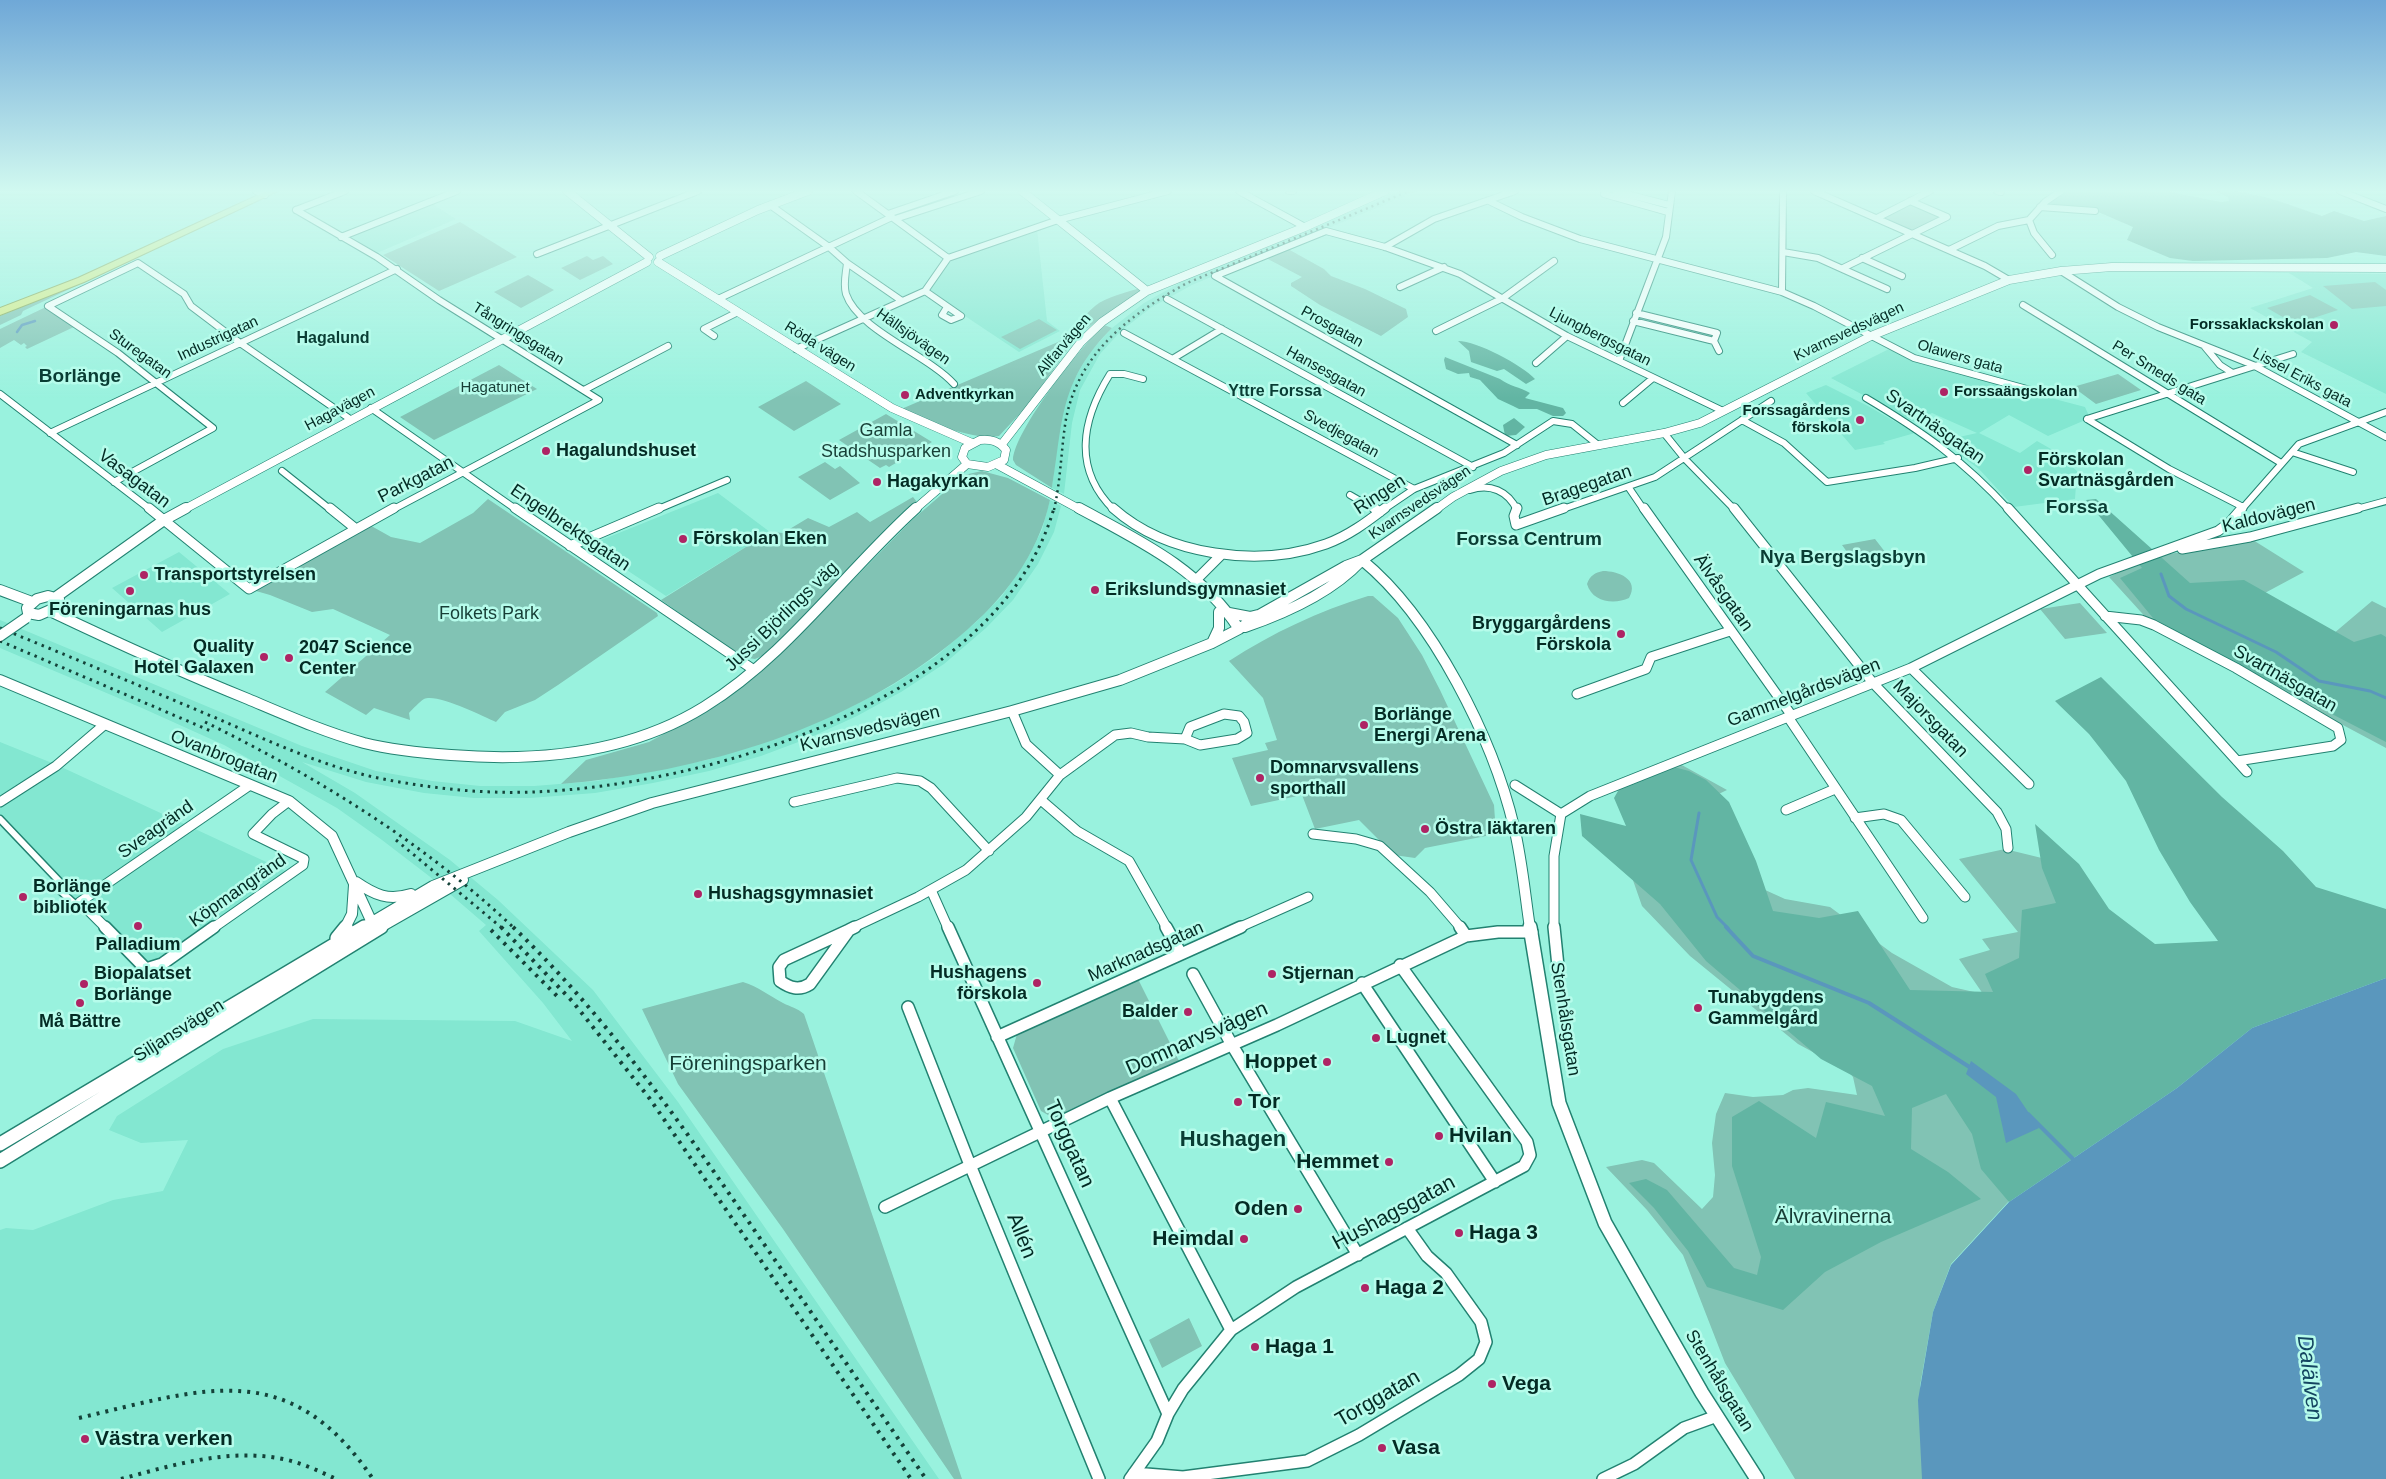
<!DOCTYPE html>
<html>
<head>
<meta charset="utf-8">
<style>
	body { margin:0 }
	canvas { display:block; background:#99f2de }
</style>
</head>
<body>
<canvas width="2386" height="1479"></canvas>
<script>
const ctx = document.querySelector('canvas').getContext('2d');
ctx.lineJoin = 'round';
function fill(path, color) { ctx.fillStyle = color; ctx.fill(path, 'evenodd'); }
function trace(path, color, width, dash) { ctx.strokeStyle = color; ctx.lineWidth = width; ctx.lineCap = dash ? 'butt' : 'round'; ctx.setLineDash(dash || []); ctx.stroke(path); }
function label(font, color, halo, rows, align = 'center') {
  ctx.font = font + ' Arial,sans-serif'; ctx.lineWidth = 5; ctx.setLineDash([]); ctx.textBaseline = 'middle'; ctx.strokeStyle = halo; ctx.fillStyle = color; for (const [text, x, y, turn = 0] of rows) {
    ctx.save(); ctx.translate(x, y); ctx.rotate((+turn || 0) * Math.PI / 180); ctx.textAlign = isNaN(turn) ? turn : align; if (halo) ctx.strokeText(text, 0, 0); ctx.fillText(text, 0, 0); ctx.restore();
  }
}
fill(new Path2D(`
	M1401 191H1417L1192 285 1152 307 1121 331 1100 354 1080 390 1072 423 1064 494 1052 488 1060 423 1069 388 1090 352 1112 328 1144 303 1185 280Z
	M429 202 456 219 377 253 350 236Z
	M1037 229 1047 321 1060 331 1019 352 929 292 950 260Z
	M2289 273 2386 274V394L2301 352 2312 342 2250 308 2313 288Z
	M1889 349 1921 364 2085 407 2090 418 2048 436 2009 415 1979 433 2020 453 2037 441 2051 449 2077 471 2075 499 2014 507 1979 469 1960 455 1975 445 1959 437 1977 433 1932 413 1914 422 1831 378Z
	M1826 385 1868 406 1915 433 1883 442 1885 444 1855 450 1806 393Z
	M718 493 770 532 666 596 589 545Z
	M1050 500 1061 506 1054 532 1038 564 1013 600 986 628 944 664 901 692 857 716 809 738 761 756 709 771 653 783 595 793 530 798H474L424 793 366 782 302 762 355 793 450 860 498 900 593 990 678 1102 939 1479H0V1230L6 1228 33 1230 113 1200 163 1191 188 1140 141 1143 109 1130 117 1116 223 1049 313 1019 515 1021 572 1041 543 1003 479 931 486 925 429 876 382 840 337 808 224 745 142 708 0 648V620L302 746 376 771 432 781 480 786H534L597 781 707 760 757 745 851 707 893 685 935 657 975 623 1002 596 1026 561 1042 530Z
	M179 552 230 594 162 632 112 588Z
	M0 742 57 765 290 873 146 969 80 902 75 904 56 887 59 882 0 819Z`), '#83e7d1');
fill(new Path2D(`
	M1910 201 1947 217 1911 233 1877 218Z
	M460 222 517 257 439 291 383 255Z
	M1288 249 1324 269 1331 276 1365 289 1406 309 1408 317 1381 336 1320 305 1291 286V283L1302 277 1266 258Z
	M587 256 593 260 603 256 613 264 580 280 561 268Z
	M131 260 23 311 21 315 0 325V316Z
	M528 275 554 290 521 308 494 292Z
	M2375 282 2386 290V306L2352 309 2323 286Z
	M1142 287 1144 292 1115 308 1079 334 1027 406 999 436C971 441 926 420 899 410L1058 342C1073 332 1081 318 1095 306 1107 296 1127 293 1142 287Z
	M2310 295 2338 310 2295 324 2267 308Z
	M48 306 76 326 27 349 25 347 27 346 24 343 21 345 14 340 0 348V329Z
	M1039 319 1057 330 1020 349 1001 337Z
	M1104 325 1112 328C1059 381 1063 421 1052 488L1016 465 1013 460C1014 431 1081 346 1104 325Z
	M499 365 537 389 434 440 400 417Z
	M2118 374 2141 390 2096 404 2073 387Z
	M806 381 841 404 794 431 758 407Z
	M886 414 932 442 889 467 886 465 880 468 839 440Z
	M825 462 835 469 840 466 860 483 830 500 798 477Z
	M982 471 1008 478 1050 500C1038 556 1003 600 960 636 850 729 702 772 561 784L586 760 649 742 721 703 777 657 911 521 964 475Z
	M913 497 917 502 774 651 755 659 742 657 661 600 770 532 783 533 808 518 829 527 857 512 870 522Z
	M488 499 657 613 658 616 558 685 535 700 505 712 496 722C482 716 437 693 424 699 419 702 413 709 409 713L410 720 374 708 366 715 325 692 390 635 333 609 312 612 270 595 249 589 366 523 391 537 420 543 473 513Z
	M1875 539 1889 557 1855 563 1842 545Z
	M2253 540 2304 572 2248 602 2320 645 2372 601 2386 608V748L2150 622 2109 577 2142 561 2169 554Z
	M1603 571C1618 571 1640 579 1629 598 1614 605 1592 602 1587 584 1590 575 1595 573 1603 571Z
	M1368 596H1373L1398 618 1422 655 1440 690 1494 805 1496 834 1425 848 1415 858 1394 855 1359 820 1315 829 1302 795 1251 806 1232 758 1268 750 1265 743 1277 740 1263 698 1229 661C1272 633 1319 611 1368 596Z
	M2080 603 2107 633 2065 639 2040 609Z
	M1680 764 1727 790 1700 803 1752 884 1785 899 1830 907 1892 953 1952 987 1983 994 1959 959 1990 950 1982 939 2018 932 1959 859 2005 849 2054 861 2112 933 2291 1000 2009 1201 1951 1264 1933 1312 1920 1386 1925 1416 1924 1479H1795L1725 1363 1683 1255 1647 1210 1606 1167 1642 1160 1654 1163 1702 1209 1713 1197 1715 1175 1712 1143 1716 1114 1725 1093 1753 1097 1783 1095 1793 1090 1808 1088 1857 1095 1853 1077 1843 1065 1822 1057 1798 1044 1690 956 1642 906 1628 866 1632 838 1628 784Z
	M1138 979 1179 1061 1055 1119 1041 1111 1013 1048 1017 1034Z
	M743 982C759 987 768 995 783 1003 791 1007 797 1008 804 1014L962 1479H954L783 1229 678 1084 642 1009Z
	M1189 1318 1202 1346 1162 1368 1149 1340Z`), '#81c3b4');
fill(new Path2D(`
	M2066 191H2166L2221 202 2229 201 2228 197 2216 192C2248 187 2292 206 2322 216L2334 211 2364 221 2386 216V256L2356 252 2327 258 2193 261 2170 258 2127 240 2133 227 2096 211 2046 206Z
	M1458 341C1477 341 1522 365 1535 379L1526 384 1504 369 1497 371 1471 362 1469 351Z
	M1445 357 1500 379C1509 386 1520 387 1530 393L1525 398 1563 408 1566 413 1563 416H1553L1537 409H1519L1513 406 1498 399 1480 380 1470 377 1469 373 1458 374 1446 369 1444 360Z
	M1514 418 1525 427 1516 435 1505 436 1503 425Z
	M2096 499 2190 583 2244 580 2354 642 2381 634 2386 637V742L2216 654 2153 618 2120 578 2142 568 2086 500Z
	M2101 677 2222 797 2283 851 2316 887 2386 909V978L2252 1028 2177 1088 2009 1202 1981 1169 1972 1134 1946 1094 1912 1108 1911 1149 1948 1172 1981 1199 1881 1242 1825 1272 1783 1310 1707 1287 1688 1251 1654 1208 1629 1183 1646 1179 1667 1190 1734 1268 1757 1275 1761 1257 1732 1166V1117L1759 1101 1816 1138 1826 1102 1885 1116 1872 1086 1821 1059 1706 961 1660 904 1582 836 1580 814 1626 826 1614 798 1622 784 1670 766 1689 771 1706 780 1729 802 1756 861 1773 911 1819 918 1858 911 1910 990 1993 992 1985 974 2019 958 2022 910 2056 903 2042 868 2035 824 2079 864 2109 909 2155 944 2218 941 2190 902 2159 850 2126 781 2089 734 2055 701Z`), '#62b5a3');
fill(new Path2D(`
	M2386 978V1479H1922L1918 1400 1933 1312 1951 1265 2009 1202 2177 1088 2252 1028Z
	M1971 1061 2016 1094 2039 1128 2006 1143 1996 1097 1966 1074Z`), '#5a97bd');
trace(new Path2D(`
	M17 332 22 325 35 321`), '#5a97bd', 2.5);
trace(new Path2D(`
	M2161 574 2169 596 2186 609 2276 652 2319 681 2370 691 2386 698
	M1699 813 1691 860 1717 917 1728 928`), '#5a97bd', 3);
trace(new Path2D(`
	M1726 927 1753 956 1869 1003 1971 1068
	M2028 1114 2075 1161`), '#5a97bd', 4);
const pedestrian = new Path2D(`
	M0 819 59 881 56 887 75 904 80 902`);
const minorFar2 = new Path2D(`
	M256 191 265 195
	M856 191 948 258
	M1239 191 1305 227
	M1289 191H1293
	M1606 191 1604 194 1668 212
	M1615 191 1669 205
	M1814 191 1985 266 2009 280
	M1997 191 2001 192
	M2340 191 2386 209
	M1489 201 1522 217 1580 239 1782 292 1814 306 1914 358 2045 394
	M770 205 829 247 847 263C846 273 843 284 846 294 858 330 928 355 954 384
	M2040 207 2095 211
	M296 210 345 191
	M296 210 377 257 439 300 599 400 392 510
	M888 214 955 191
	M1877 218 1930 191
	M895 219 981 191
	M341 237 457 191
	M1385 247 1434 219 1515 191
	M1949 250 1998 226 2029 220
	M1783 252 1818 258 1887 289
	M537 254 698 191
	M2052 255 2034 233 2029 220 2045 202 2061 191
	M1862 258 1902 276
	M847 263 902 301
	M1843 268 1947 217 1910 201
	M2061 271 2118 307 2158 327 2253 365 2386 437
	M1400 287 1444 267
	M925 291 961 316 951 320 942 315 947 307
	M1782 292 1783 191
	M718 299 892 217
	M1167 299 1473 467
	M2023 305 2281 463
	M1633 321 1714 341 1717 333 1636 313
	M1436 331 1503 298 1554 261
	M1124 333 1414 489
	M714 336 704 329 738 312
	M1714 341 1719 351
	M2205 347 2220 365 2231 372
	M796 349 925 291 948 258 1058 220 1168 191
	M1174 358 1222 329
	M1619 361 1666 237 1672 191
	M1536 363 1567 336
	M584 390 668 346
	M0 394 151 510
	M1866 398C1923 432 1963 460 2009 510
	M1623 403 1653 378
	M371 408 517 510
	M2087 419 2293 354
	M2087 419 2169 469 2243 507
	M1742 420 1784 443 1827 482 1915 468 1958 458
	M50 433 397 269
	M1664 433 1685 459 1735 510
	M1517 445 1215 276 1326 231 1385 247 1460 274 1567 336 1723 411
	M2292 452 2353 472
	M282 471 331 510
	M114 482 213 428 118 353 48 306 138 263 184 294 191 306 240 343 350 419
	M1629 488 1644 510
	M1470 490C1490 483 1508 491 1517 510
	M1350 495 1376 510
	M656 510 727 480
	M1114 510C1072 469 1082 419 1110 374H1124L1143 379
	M1383 510 1414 489 1504 453 1553 421 1572 424 1597 444
	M1560 510 1655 477 1771 401
	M2241 510 2299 444 2386 412
	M2353 510 2386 501`);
const minorFar1 = new Path2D(`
	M149 508 249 589 394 508
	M330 508 356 529
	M515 508 754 670
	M1113 508C1167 556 1259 568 1326 544 1348 536 1367 522 1385 508
	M1374 508 1380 512
	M1517 508 1514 516 1516 525 1564 508
	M1644 508 1792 716
	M1734 508 1873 683 1997 812 2006 829 2008 848
	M2008 508 2247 772
	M570 546 659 508
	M2182 549 2250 537 2358 508
	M1196 580 1222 554
	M2105 616 2141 620 2154 625 2236 668 2338 728 2341 740 2333 746 2237 761
	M1911 668 2029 784
	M1577 694 1646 669 1651 657 1730 631
	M1012 711 1026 744 1060 775
	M1224 714 1239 716 1244 722 1247 733 1237 739 1200 745 1185 739 1190 727Z
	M1788 717 1923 918
	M1515 785 1561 814
	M1041 800 1077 831 1129 861 1167 928
	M0 802 56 766 104 725
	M794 802 897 778 920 781 931 788 989 851
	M1786 810 1835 789
	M1855 818 1884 814 1901 820 1965 897
	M1313 834 1356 839 1380 846 1430 892 1461 928
	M931 890 948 928
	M106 928 80 902 250 785
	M213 928 303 865 304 859 253 834 272 814 289 801
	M852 928 918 897 966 870 1026 817 1060 775 1115 735 1131 733 1148 737 1185 739
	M1238 928 1308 897
	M1554 928V856L1561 814 1590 796 1911 668 2099 574 2218 531 2229 523 2242 508`);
const minor = new Path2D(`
	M105 927 146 969 162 964 214 927
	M948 927 1168 1414
	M1166 927 1181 954
	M1460 927 1466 936
	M1554 927 1559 976
	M849 930 855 927
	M849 930 810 984C799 991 790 988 780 981L779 967 784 960Z
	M1193 974 1232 1045 1358 1255
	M1362 983 1495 1182
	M908 1007 970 1165 1099 1479
	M997 1037 1241 927
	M1110 1098 1231 1330
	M885 1207 1110 1098 1277 1025 1466 936 1498 932H1532
	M1134 1473 1183 1477 1307 1461 1359 1435 1459 1375 1479 1359 1486 1342 1481 1322 1446 1273 1427 1256 1407 1228
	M1130 1479 1157 1441 1168 1414 1183 1389 1231 1330 1296 1287 1524 1166 1530 1155 1527 1142 1400 965
	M1603 1479 1634 1464 1684 1428 1717 1416`);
const tertiaryFar2 = new Path2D(`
	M567 191 649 257
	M1022 191 1147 291
	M660 256 758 210 808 191
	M658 262 892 408 972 443
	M980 440C991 439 999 441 1006 450L1004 460 988 467 967 464 962 457 965 448Z
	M1002 444 1081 342 1102 322 1147 291 1305 227 1385 191
	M996 464 1081 510
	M183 510 647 262
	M914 510 967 464
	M1435 510 1453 497 1501 471 1546 455 1664 433 1700 423 1871 336 2009 280 2061 271 2112 267 2386 268`);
const tertiaryFar1 = new Path2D(`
	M1079 508C1140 541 1200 569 1239 629
	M1362 560C1433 618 1493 739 1514 827 1522 860 1525 895 1530 928
	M0 590 32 602
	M48 596 59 599 55 608 39 615 28 613 27 608 37 599Z
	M56 597 164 520 186 508
	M50 611C115 642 181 672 248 699 286 715 324 732 364 743 392 750 422 753 451 755 538 762 628 754 704 707 787 656 844 573 916 508
	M1229 613 1250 617 1258 615
	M1245 627C1286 613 1331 593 1361 561
	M1212 643 1219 628V612
	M0 680 289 801 332 836 374 927
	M356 882C375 895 388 901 411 894
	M345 928 352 914 354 885
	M362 928 433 886 569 832 652 803 1012 711 1120 680 1212 643 1239 629 1259 615 1346 566 1362 560 1437 508
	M379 928 463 880`);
const tertiary = new Path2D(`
	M1530 927 1559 1103 1605 1223 1702 1393 1757 1479
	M337 938 346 927
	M0 1144 364 927
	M0 1161 381 927`);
const trunk = new Path2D(`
	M267 191H278L84 282 0 315V308L78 278Z`);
trace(pedestrian, '#228271', 9);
trace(minorFar2, '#228271', 8);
trace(minorFar1, '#228271', 11);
trace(minor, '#228271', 14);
trace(tertiaryFar2, '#228271', 9);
trace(tertiaryFar1, '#228271', 12);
trace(tertiary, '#228271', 16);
trace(trunk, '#86a34e', 2);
trace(pedestrian, '#fff', 6);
trace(minorFar2, '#fff', 6);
trace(minorFar1, '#fff', 9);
trace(minor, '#fff', 11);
trace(tertiaryFar2, '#fff', 8);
trace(tertiaryFar1, '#fff', 10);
trace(tertiary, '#fff', 13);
fill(trunk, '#d7ea83');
trace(new Path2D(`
	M1054 510C1061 479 1061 449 1066 419 1079 352 1131 314 1187 283L1409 191`), '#144239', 2.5, [2, 4]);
trace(new Path2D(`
	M0 628C68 656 136 684 204 713 261 737 317 765 378 778 429 788 480 794 532 792 708 786 1000 699 1054 508
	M0 641 211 731
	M205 722C317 777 423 842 514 928
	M396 840 502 928`), '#144239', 3, [2.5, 5]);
trace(new Path2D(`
	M501 927 573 1002 650 1099 911 1479
	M513 927C604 1014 675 1115 746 1218 806 1305 866 1392 926 1479
	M491 930 559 998
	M79 1418C203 1389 289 1355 373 1479
	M121 1479C173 1465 229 1448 283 1459 302 1463 319 1471 336 1479`), '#144239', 4, [3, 6]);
const tertiaryBridge = new Path2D(`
	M0 636 26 618`);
trace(tertiaryBridge, '#228271', 12, []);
trace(tertiaryBridge, '#fff', 10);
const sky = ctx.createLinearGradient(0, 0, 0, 398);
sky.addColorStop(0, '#6fa8d7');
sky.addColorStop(0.48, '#d1f9f0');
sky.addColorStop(1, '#d1f9f000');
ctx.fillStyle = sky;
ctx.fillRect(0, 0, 2386, 398);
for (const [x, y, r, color] of [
	[2334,325,5,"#ae2464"],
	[1944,392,5,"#ae2464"],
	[905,395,5,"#ae2464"],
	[1860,420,5,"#ae2464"],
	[546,451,5,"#ae2464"],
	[2028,470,5,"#ae2464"],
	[877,482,5,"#ae2464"],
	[683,539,5,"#ae2464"],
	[144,575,5,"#ae2464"],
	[1095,590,5,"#ae2464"],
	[130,591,5,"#ae2464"],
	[1621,634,5,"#ae2464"],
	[264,657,5,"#ae2464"],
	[289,658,5,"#ae2464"],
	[1364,725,5,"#ae2464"],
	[1260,778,5,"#ae2464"],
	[1425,829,5,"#ae2464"],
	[698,894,5,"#ae2464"],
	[23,897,5,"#ae2464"],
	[138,926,5,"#ae2464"],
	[1272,974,5,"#ae2464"],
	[1037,983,5,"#ae2464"],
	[84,984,5,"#ae2464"],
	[80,1003,5,"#ae2464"],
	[1698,1008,5,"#ae2464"],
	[1188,1012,5,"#ae2464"],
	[1376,1038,5,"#ae2464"],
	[1327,1062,5,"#ae2464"],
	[1238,1102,5,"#ae2464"],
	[1439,1136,5,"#ae2464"],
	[1389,1162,5,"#ae2464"],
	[1298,1209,5,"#ae2464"],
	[1459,1233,5,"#ae2464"],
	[1244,1239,5,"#ae2464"],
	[1365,1288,5,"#ae2464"],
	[1255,1347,5,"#ae2464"],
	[1492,1384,5,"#ae2464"],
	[85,1439,5,"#ae2464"],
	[1382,1448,5,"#ae2464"]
]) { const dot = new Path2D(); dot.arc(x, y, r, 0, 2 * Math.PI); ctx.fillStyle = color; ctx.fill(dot); trace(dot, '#b6fceb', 2); }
label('bold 15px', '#032b24', '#b6fceb', [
	["Forssaklackskolan",2324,325],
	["Forssaängskolan",1954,392,"left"],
	["Adventkyrkan",915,395,"left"],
	["Forssagårdens",1850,411],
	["förskola",1850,428]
], 'right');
label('15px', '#032b24', '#b6fceb', [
	["Prosgatan",1332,327,29],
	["Kvarnsvedsvägen",1849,332,-25],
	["Tångringsgatan",518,334,32],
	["Hällsjövägen",913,337,35],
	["Ljungbergsgatan",1600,337,27],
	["Industrigatan",218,339,-25],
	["Allfarvägen",1064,345,-50],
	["Röda vägen",820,347,32],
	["Sturegatan",140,354,36],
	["Olawers gata",1960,357,16],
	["Hansesgatan",1326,372,29],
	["Per Smeds gata",2159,373,32],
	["Lissel Eriks gata",2302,378,28],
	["Hagavägen",340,409,-28],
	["Svedjegatan",1341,434,29],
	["Kvarnsvedsvägen",1420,503,-34]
]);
label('15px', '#173e36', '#b6fceb', [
	["Hagatunet",495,388]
]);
label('bold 16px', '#093d34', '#b6fceb', [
	["Hagalund",333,339],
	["Yttre Forssa",1275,392]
]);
label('18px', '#032b24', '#b6fceb', [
	["Svartnäsgatan",1935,427,35],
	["Vasagatan",134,479,37],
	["Parkgatan",416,480,-27],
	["Bragegatan",1587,486,-19],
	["Ringen",1380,495,-33],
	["Kaldovägen",2269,516,-14],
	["Engelbrektsgatan",570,528,34],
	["Älvåsgatan",1723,593,55],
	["Jussi Björlings väg",782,617,-44],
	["Svartnäsgatan",2285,679,30],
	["Gammelgårdsvägen",1804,693,-21],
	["Majorsgatan",1930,719,46],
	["Kvarnsvedsvägen",870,729,-14],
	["Ovanbrogatan",224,757,22],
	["Sveagränd",156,830,-35],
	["Köpmangränd",238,891,-35],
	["Marknadsgatan",1146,952,-24],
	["Stenhålsgatan",1565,1019,81],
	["Siljansvägen",179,1031,-32],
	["Stenhålsgatan",1719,1381,59]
]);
label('18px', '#173e36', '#b6fceb', [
	["Gamla",886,431],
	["Stadshusparken",886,452],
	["Folkets Park",489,614]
]);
label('bold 18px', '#032b24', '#b6fceb', [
	["Hagalundshuset",556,451],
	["Förskolan",2038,460],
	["Svartnäsgården",2038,481],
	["Hagakyrkan",887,482],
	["Förskolan Eken",693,539],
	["Transportstyrelsen",154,575],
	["Erikslundsgymnasiet",1105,590],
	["Föreningarnas hus",130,610,"center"],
	["Bryggargårdens",1611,624,"right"],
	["Förskola",1611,645,"right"],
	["Quality",254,647,"right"],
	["Hotel Galaxen",254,668,"right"],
	["2047 Science",299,648],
	["Center",299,669],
	["Borlänge",1374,715],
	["Energi Arena",1374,736],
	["Domnarvsvallens",1270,768],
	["sporthall",1270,789],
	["Östra läktaren",1435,829],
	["Borlänge",33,887],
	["bibliotek",33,908],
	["Hushagsgymnasiet",708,894],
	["Palladium",138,945,"center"],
	["Hushagens",1027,973,"right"],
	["förskola",1027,994,"right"],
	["Biopalatset",94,974],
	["Borlänge",94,995],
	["Stjernan",1282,974],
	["Tunabygdens",1708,998],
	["Gammelgård",1708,1019],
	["Balder",1178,1012,"right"],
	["Må Bättre",80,1022,"center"],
	["Lugnet",1386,1038]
], 'left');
label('bold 19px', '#093d34', '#b6fceb', [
	["Borlänge",80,377]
]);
label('bold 19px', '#093d34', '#b6fceb', [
	["Forssa",2077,508],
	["Forssa Centrum",1529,540],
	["Nya Bergslagsbyn",1843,558]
]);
label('21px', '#032b24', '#b6fceb', [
	["Domnarvsvägen",1197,1039,-24],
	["Torggatan",1069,1144,66],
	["Hushagsgatan",1394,1213,-28],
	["Allén",1021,1236,68],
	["Torggatan",1378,1399,-30]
]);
label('bold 21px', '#032b24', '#b6fceb', [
	["Hoppet",1317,1062,"right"],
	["Tor",1248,1102],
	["Hvilan",1449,1136],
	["Hemmet",1379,1162,"right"],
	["Oden",1288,1209,"right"],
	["Haga 3",1469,1233],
	["Heimdal",1234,1239,"right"],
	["Haga 2",1375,1288],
	["Haga 1",1265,1347],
	["Vega",1502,1384],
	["Västra verken",95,1439],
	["Vasa",1392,1448]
], 'left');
label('21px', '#173e36', '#b6fceb', [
	["Föreningsparken",748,1064],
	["Älvravinerna",1833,1217]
]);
label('bold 22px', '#093d34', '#b6fceb', [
	["Hushagen",1233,1140]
]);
label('italic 22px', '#154561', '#b6fceb', [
	["Dalälven",2309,1378,83]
]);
</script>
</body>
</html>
